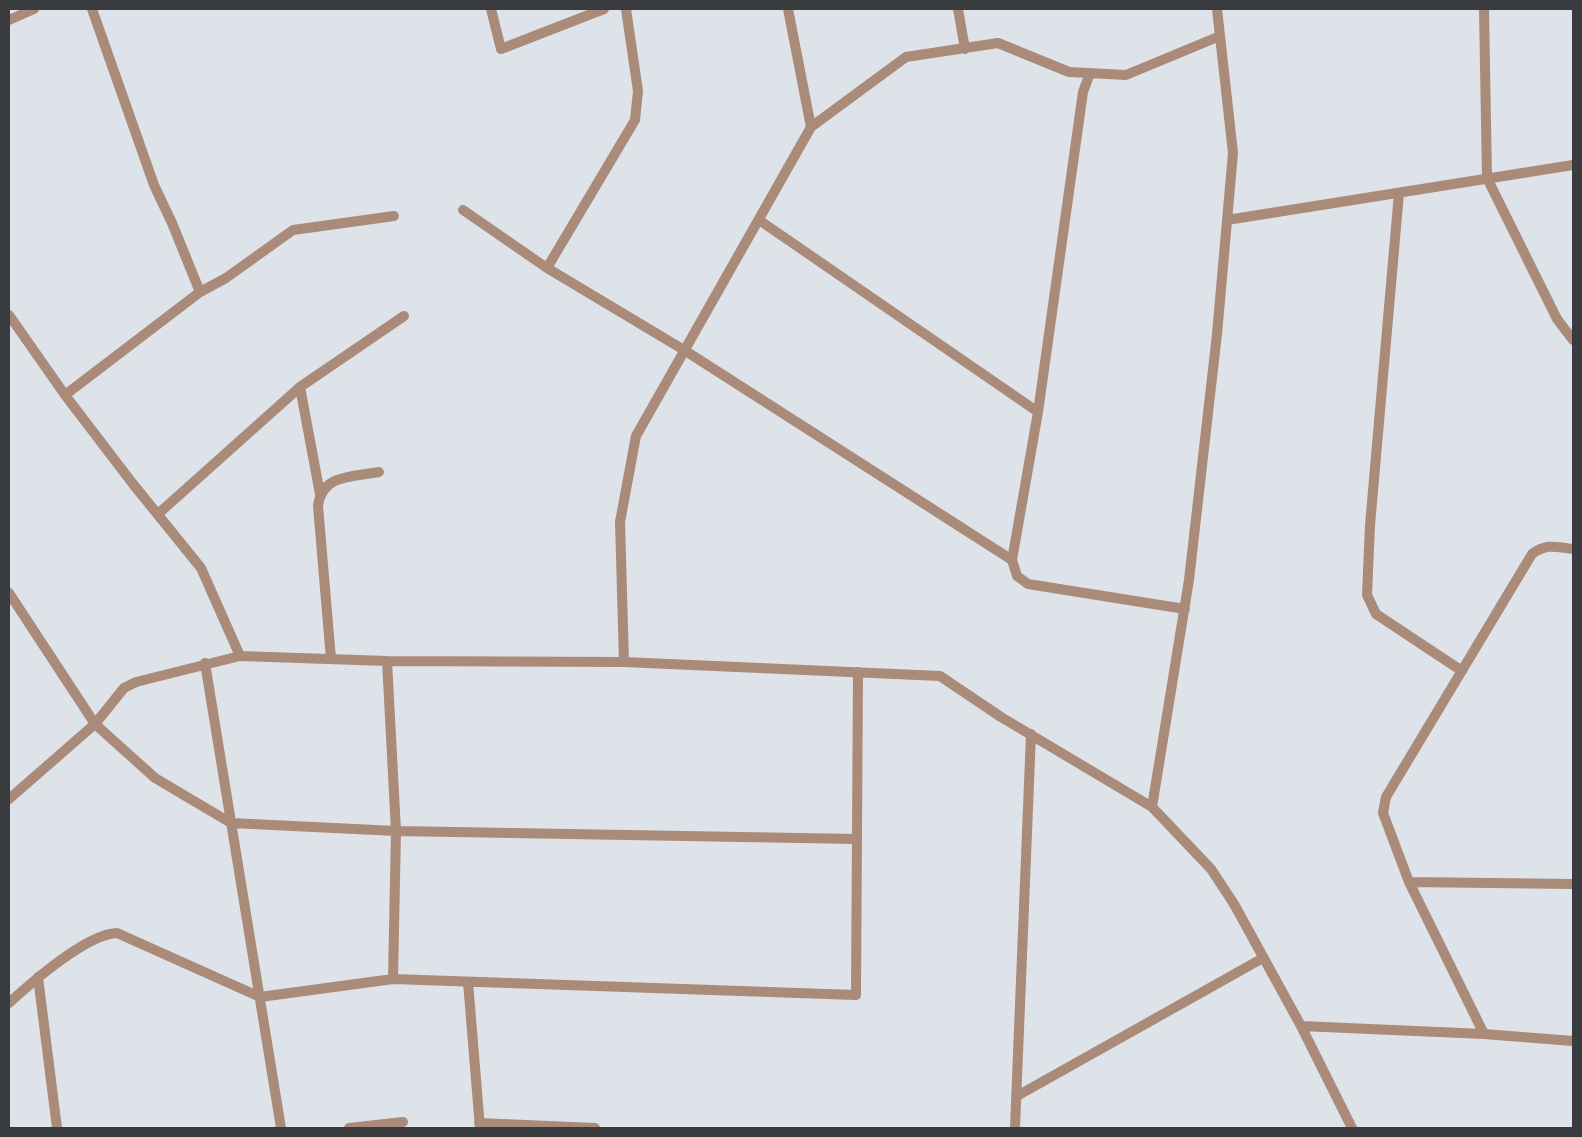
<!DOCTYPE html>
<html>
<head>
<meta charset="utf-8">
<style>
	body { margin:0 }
	#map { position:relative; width:1582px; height:1137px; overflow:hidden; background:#dde3e8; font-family:"Noto Sans",sans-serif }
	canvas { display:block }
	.frame { position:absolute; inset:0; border:10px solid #393c3e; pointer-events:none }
</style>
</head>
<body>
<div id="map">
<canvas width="1582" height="1137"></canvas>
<div class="frame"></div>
</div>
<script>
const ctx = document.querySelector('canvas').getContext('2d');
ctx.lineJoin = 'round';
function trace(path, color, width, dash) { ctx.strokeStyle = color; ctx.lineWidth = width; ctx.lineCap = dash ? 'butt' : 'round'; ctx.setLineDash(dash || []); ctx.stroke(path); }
trace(new Path2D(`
	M331 659 318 506C322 474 352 477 379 472
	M349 1128 403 1122`), '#aa8a79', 10);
trace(new Path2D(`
	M92 9 154 185 172 223 200 292
	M491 9 501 49 604 9
	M788 9 811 127
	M958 9 965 49
	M1484 9 1487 178 1557 319 1573 340
	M9 20 34 9
	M1090 73 1083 92 1038 412 1012 560 1017 576 1028 584 1185 609
	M1399 193 1370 525 1367 595 1376 614 1462 671
	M463 210 547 268 684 350 1012 560
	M759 220 1038 412
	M1227 220 1573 165
	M547 268 635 120 638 91 626 9
	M9 315 65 395 133 484 201 568 240 656
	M300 387 320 494
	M65 395 200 292 226 278 293 230 394 216
	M158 514 300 387 404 316
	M9 593 95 724 155 778 231 823 396 831 857 839
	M387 661 396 831 393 979
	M624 662 620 522 636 436 811 127 906 57 998 43 1069 72 1126 75 1220 36
	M205 663 281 1128
	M9 799 95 724 124 688 136 682 240 656 387 661 624 662 940 676 1001 717 1152 807 1211 869 1234 904 1301 1026 1352 1128
	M1152 807 1189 580 1217 334 1233 153 1217 9
	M1409 882 1573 884
	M38 977 57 1128
	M468 982 480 1128
	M9 1003C32 982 87 934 117 933L260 997 393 979 856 995 858 672
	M1301 1026 1484 1034 1409 882 1383 813 1386 797 1532 554C1547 543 1556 547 1573 549
	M1484 1034 1573 1041
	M1017 1096 1263 958
	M479 1123 595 1128
	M1015 1128 1031 734`), '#aa8a79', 10);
</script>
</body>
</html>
